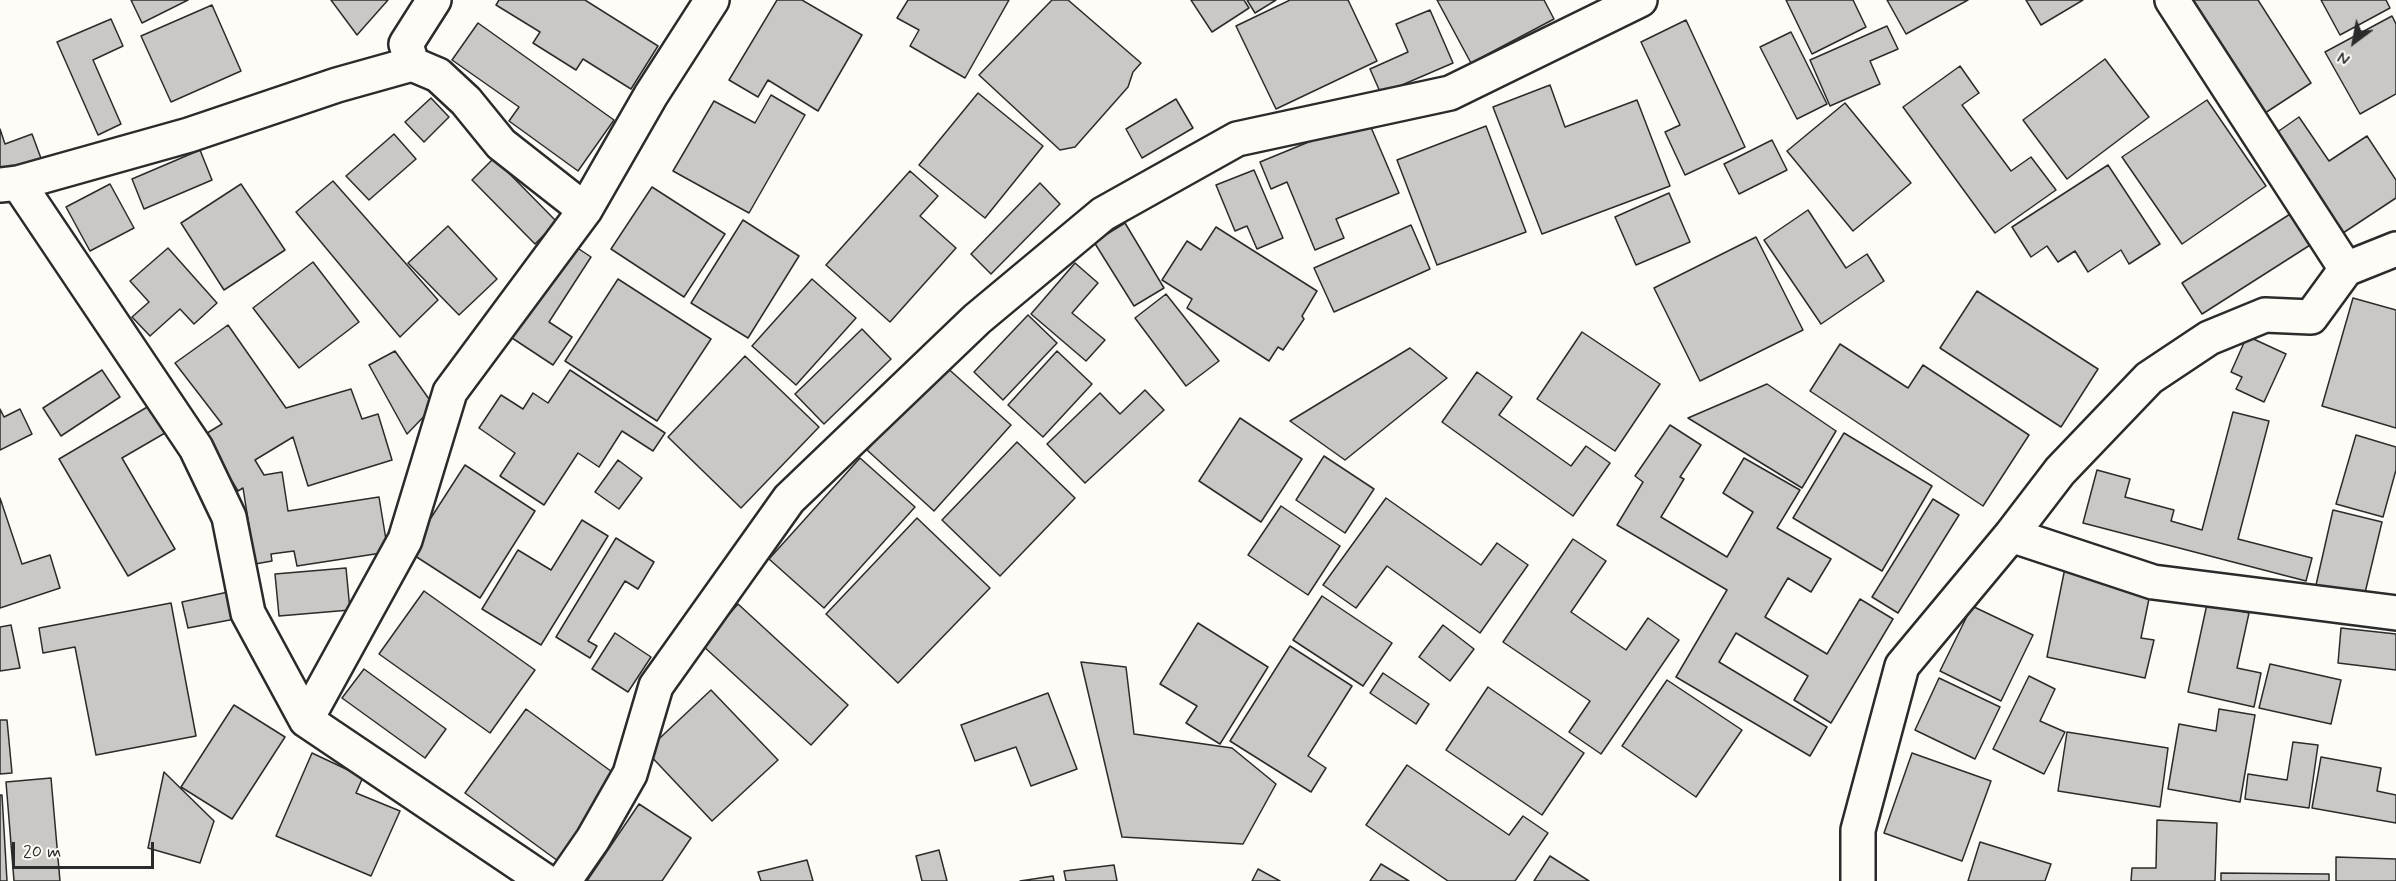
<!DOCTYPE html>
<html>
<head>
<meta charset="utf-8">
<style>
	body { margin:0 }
	#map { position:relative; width:2396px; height:881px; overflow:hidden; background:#fdfcf7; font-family:Mynerve,sans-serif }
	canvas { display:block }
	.north { position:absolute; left:2324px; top:12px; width:60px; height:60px; -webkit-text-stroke:4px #fdfcf7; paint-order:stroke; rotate:212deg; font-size:16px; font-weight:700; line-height:24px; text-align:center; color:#2b2b2b }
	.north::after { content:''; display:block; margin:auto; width:21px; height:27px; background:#2b2b2b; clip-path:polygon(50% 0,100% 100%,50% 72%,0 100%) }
	.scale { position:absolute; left:12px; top:842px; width:142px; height:27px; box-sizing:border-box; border:3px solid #2b2b2b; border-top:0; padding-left:8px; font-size:18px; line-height:21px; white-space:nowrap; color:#2b2b2b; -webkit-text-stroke:4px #fdfcf7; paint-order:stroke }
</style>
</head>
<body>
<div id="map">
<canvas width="2396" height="881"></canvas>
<div class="north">N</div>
<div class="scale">20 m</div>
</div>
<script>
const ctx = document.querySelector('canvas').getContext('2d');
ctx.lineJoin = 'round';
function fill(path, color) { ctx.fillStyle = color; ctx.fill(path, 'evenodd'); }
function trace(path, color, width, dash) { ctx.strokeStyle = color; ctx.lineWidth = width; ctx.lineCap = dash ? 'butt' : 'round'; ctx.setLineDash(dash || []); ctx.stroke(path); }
const building = new Path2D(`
	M131 0H188L142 23Z
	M331 0H388L357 35Z
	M499 0H585L658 46 631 89 583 59 576 70 533 43 540 32 496 5Z
	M777 0H802L862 35 818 111 768 80 758 97 729 80Z
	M908 0H1009L965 78 910 46 919 30 897 18Z
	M1052 0H1068L1141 63 1133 72 1128 87 1075 147 1060 150 979 75Z
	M1191 0H1244L1249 8 1212 32Z
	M1247 0H1276L1255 13Z
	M1290 0H1348L1377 61 1276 109 1236 26Z
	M1437 0H1544L1554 19 1471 63Z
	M1786 0H1853L1866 27 1812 54Z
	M1887 0H1968L1906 34Z
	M2026 0H2083L2041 25Z
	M2189 0H2258L2311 83 2262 115Z
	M2321 0H2386L2390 8 2340 35Z
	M212 5 241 71 171 102 141 36Z
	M1430 10 1453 63 1381 94 1370 69 1408 52 1396 24Z
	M2392 16 2396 24V94L2360 114 2325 52Z
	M111 19 123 46 93 60 121 124 98 135 57 42Z
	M1686 20 1745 147 1685 175 1665 132 1680 125 1641 42Z
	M478 23 614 120 578 171 509 121 519 107 452 60Z
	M1887 26 1898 49 1870 61 1880 84 1830 106 1810 60Z
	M1791 32 1827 104 1797 119 1760 47Z
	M2105 59 2149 117 2067 179 2023 120Z
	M1960 66 1979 93 1962 105 2011 171 2031 157 2056 190 1995 233 1903 107Z
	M1550 85 1565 127 1637 100 1670 186 1542 234 1493 107Z
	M978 93 1043 146 985 218 919 165Z
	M771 95 805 115 749 213 673 171 714 101 755 123Z
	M431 98 449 117 424 142 405 122Z
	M1176 99 1193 128 1142 158 1126 129Z
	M2207 100 2266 186 2182 244 2122 157Z
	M1845 103 1911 183 1853 231 1787 151Z
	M2299 117 2329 161 2367 136 2396 180V198L2340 235 2273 135Z
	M1367 118 1399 193 1336 219 1344 238 1315 250 1287 182 1271 189 1260 162Z
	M1486 126 1526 232 1437 265 1397 160Z
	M0 129 5 144 32 134 42 161 0 175Z
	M394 134 416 159 369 200 346 176Z
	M1772 140 1787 170 1739 194 1724 164Z
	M200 150 212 180 144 209 132 179Z
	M494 158 557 222 535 244 472 180Z
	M2108 165 2160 244 2129 264 2121 250 2088 272 2075 251 2058 262 2047 246 2031 257 2012 227Z
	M1254 170 1283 238 1257 249 1247 226 1235 231 1216 185Z
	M910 171 938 196 920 216 956 248 890 322 826 265Z
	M333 181 438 300 400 337 296 212Z
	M1040 183 1060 204 991 274 971 254Z
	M110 184 134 228 90 251 66 207Z
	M241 184 285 250 224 290 181 223Z
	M652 187 725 234 684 297 611 249Z
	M1669 193 1690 242 1636 265 1615 217Z
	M2298 209 2318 240 2202 314 2182 283Z
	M1808 210 1846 268 1867 254 1884 281 1821 324 1764 240Z
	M743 220 799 256 748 338 691 303Z
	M1125 223 1164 288 1134 306 1094 242Z
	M1411 225 1430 269 1334 312 1314 268Z
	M448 226 497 279 459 315 408 263Z
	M1216 227 1317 291 1302 316 1304 319 1283 350 1278 347 1269 361 1187 308 1192 299 1162 280 1187 241 1201 250Z
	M1756 237 1803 330 1700 381 1654 288Z
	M570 243 591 257 549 322 572 337 553 365 509 336Z
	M168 248 217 303 194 324 180 309 150 336 132 317 149 302 130 281Z
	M313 262 359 322 299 368 253 308Z
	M1075 263 1098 283 1072 313 1105 340 1086 361 1031 314Z
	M618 279 711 339 657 421 565 361Z
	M812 279 856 318 796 385 752 346Z
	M1977 291 2098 369 2061 427 1940 348Z
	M1166 294 1219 361 1186 386 1135 318Z
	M2353 298 2396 310V428L2322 406Z
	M1028 315 1057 343 1003 400 974 372Z
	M228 325 286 408 351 389 362 419 378 414 392 460 308 486 293 437 255 460 264 475 282 472 288 511 379 497 388 552 297 566 294 551 271 554 272 561 255 564 243 488 238 491 204 435 222 424 175 363Z
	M862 329 891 359 824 424 795 394Z
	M1582 332 1660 384 1615 451 1537 399Z
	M2247 336 2286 354 2264 402 2236 389 2242 377 2231 372Z
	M1840 344 1908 388 1923 365 2029 435 1983 506 1810 391Z
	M1410 348 1447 378 1345 460 1290 421Z
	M395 351 434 406 407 434 369 365Z
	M1057 351 1092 384 1043 437 1008 405Z
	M745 356 819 427 741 508 668 437Z
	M944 365 1011 425 934 511 867 450Z
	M102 370 120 397 61 436 43 408Z
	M570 370 665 433 653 451 622 431 599 467 578 453 544 505 500 476 515 453 479 428 501 395 523 409 533 393 548 403Z
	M1477 372 1512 397 1499 415 1571 466 1586 446 1610 463 1573 516 1442 422Z
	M1767 384 1836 431 1802 488 1688 418Z
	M1145 390 1164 410 1085 483 1047 444 1100 393 1120 414Z
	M149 406 165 433 122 458 175 549 128 576 59 459Z
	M0 409 4 417 20 409 32 434 0 450Z
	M2233 412 2269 421 2238 539 2312 558 2306 581 2083 523 2097 470 2130 479 2125 497 2174 510 2171 521 2202 530Z
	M1240 418 1302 459 1261 522 1199 481Z
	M1670 425 1701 445 1680 477 1684 479 1661 517 1727 557 1753 512 1723 493 1744 458 1800 490 1777 528 1831 559 1811 592 1788 578 1765 617 1827 654 1860 599 1893 619 1831 723 1794 700 1808 676 1736 633 1719 662 1827 727 1810 756 1676 677 1727 590 1617 525 1643 482 1635 476Z
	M1844 433 1932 486 1882 571 1793 518Z
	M2356 435 2396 447V470L2383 517 2336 504Z
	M1017 442 1075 498 1000 576 942 520Z
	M1324 456 1374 489 1345 533 1296 500Z
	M860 458 915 507 824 608 769 559Z
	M618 460 642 478 619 509 595 492Z
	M465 465 535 511 480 598 409 552Z
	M0 498 22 564 50 555 60 588 0 608Z
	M1386 498 1481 565 1497 543 1528 565 1480 633 1387 566 1356 608 1323 585Z
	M1933 499 1959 515 1898 613 1872 597Z
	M1281 506 1340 546 1308 595 1248 555Z
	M2333 510 2382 522 2364 597 2316 585Z
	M917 518 990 588 898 683 826 614Z
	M582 520 608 536 541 645 482 609 518 550 551 570Z
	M616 538 654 562 638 589 625 581 588 641 597 646 590 658 556 637Z
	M1573 539 1606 561 1571 612 1626 650 1648 618 1679 640 1601 754 1569 732 1590 701 1503 642Z
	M2066 563 2151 589 2141 638 2154 640 2145 678 2047 657Z
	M346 568 350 610 279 616 275 574Z
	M424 591 535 670 490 733 379 654Z
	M228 592 235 619 188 628 182 602Z
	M1322 596 1392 643 1363 686 1293 640Z
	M171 603 196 736 96 755 75 647 43 653 39 628Z
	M738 604 848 705 811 745 702 645Z
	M2207 604 2249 613 2237 668 2261 673 2254 707 2188 692Z
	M1972 606 2033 635 2001 701 1940 671Z
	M1198 623 1268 667 1220 744 1186 723 1197 706 1160 684Z
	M11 625 20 668 0 671V627Z
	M1443 625 1474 649 1450 681 1419 657Z
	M2341 628 2396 634V670L2338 663Z
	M615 633 651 657 628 692 592 669Z
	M1290 646 1352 686 1308 756 1326 768 1311 792 1230 741Z
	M1081 662 1126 667 1134 734 1232 748 1276 784 1243 844 1122 837Z
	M2270 664 2341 680 2331 724 2259 708Z
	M364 669 446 729 425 758 342 698Z
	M1383 673 1429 704 1416 724 1370 693Z
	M2029 676 2055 689 2040 721 2065 732 2044 774 1993 749Z
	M1939 678 2000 707 1975 759 1915 730Z
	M1667 680 1742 730 1696 797 1622 746Z
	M1488 687 1584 753 1542 815 1446 750Z
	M711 690 778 760 712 821 646 751Z
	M1048 693 1077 769 1031 786 1016 747 975 761 961 725Z
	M234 705 285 737 232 819 181 787Z
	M526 709 619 777 558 861 465 793Z
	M2219 709 2255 715 2240 802 2168 789 2179 724 2216 731Z
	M0 720H7L12 773 0 774Z
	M2067 732 2168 748 2160 807 2058 791Z
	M2293 742 2318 745 2309 808 2245 799 2248 774 2287 780Z
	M312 753 363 777 356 793 400 811 371 876 276 836Z
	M1912 753 1991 781 1962 861 1884 833Z
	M2321 757 2381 768 2377 791 2396 795V823L2312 808Z
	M1407 765 1509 835 1523 816 1548 833 1515 881H1448L1366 825Z
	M164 772 214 821 200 863 148 848Z
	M51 778 60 881H14L6 782Z
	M0 795H2L7 881H0Z
	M639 804 691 838 662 881H587Z
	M2157 820 2217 823 2215 881H2131L2132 868H2156Z
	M1980 842 2051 864 2045 881H1968Z
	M939 850 947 881H922L916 856Z
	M1550 856 1589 881H1534Z
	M2336 857 2396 859V881H2336Z
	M807 860 813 881H761L758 872Z
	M1381 864 1409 881H1370Z
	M1114 865 1117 881H1066L1064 871Z
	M1258 869 1280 881H1252Z
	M2221 873 2329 874V881H2221Z
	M1053 876 1054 881H1020Z`);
fill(building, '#c9c8c4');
trace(building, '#2b2b2b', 1.5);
const street = new Path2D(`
	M434 0 406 44 412 64 438 75 466 101 501 144 585 210
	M2172 0 2346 269
	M18 183 196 448 229 517 248 613 306 720 545 881
	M0 185 18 183 189 135 337 85 412 64
	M2011 535 2153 582 2396 613
	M306 720 405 540 450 392 585 210 651 95 712 0
	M564 881 593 839 630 774 656 686 789 499 977 319 1103 214 1237 139 1450 93 1640 0
	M1858 881V830L1902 666 2011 535 2060 471 2149 378 2209 338 2265 315 2311 317 2346 269 2396 249`);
trace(street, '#2b2b2b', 38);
trace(street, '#fdfcf7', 33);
</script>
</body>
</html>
